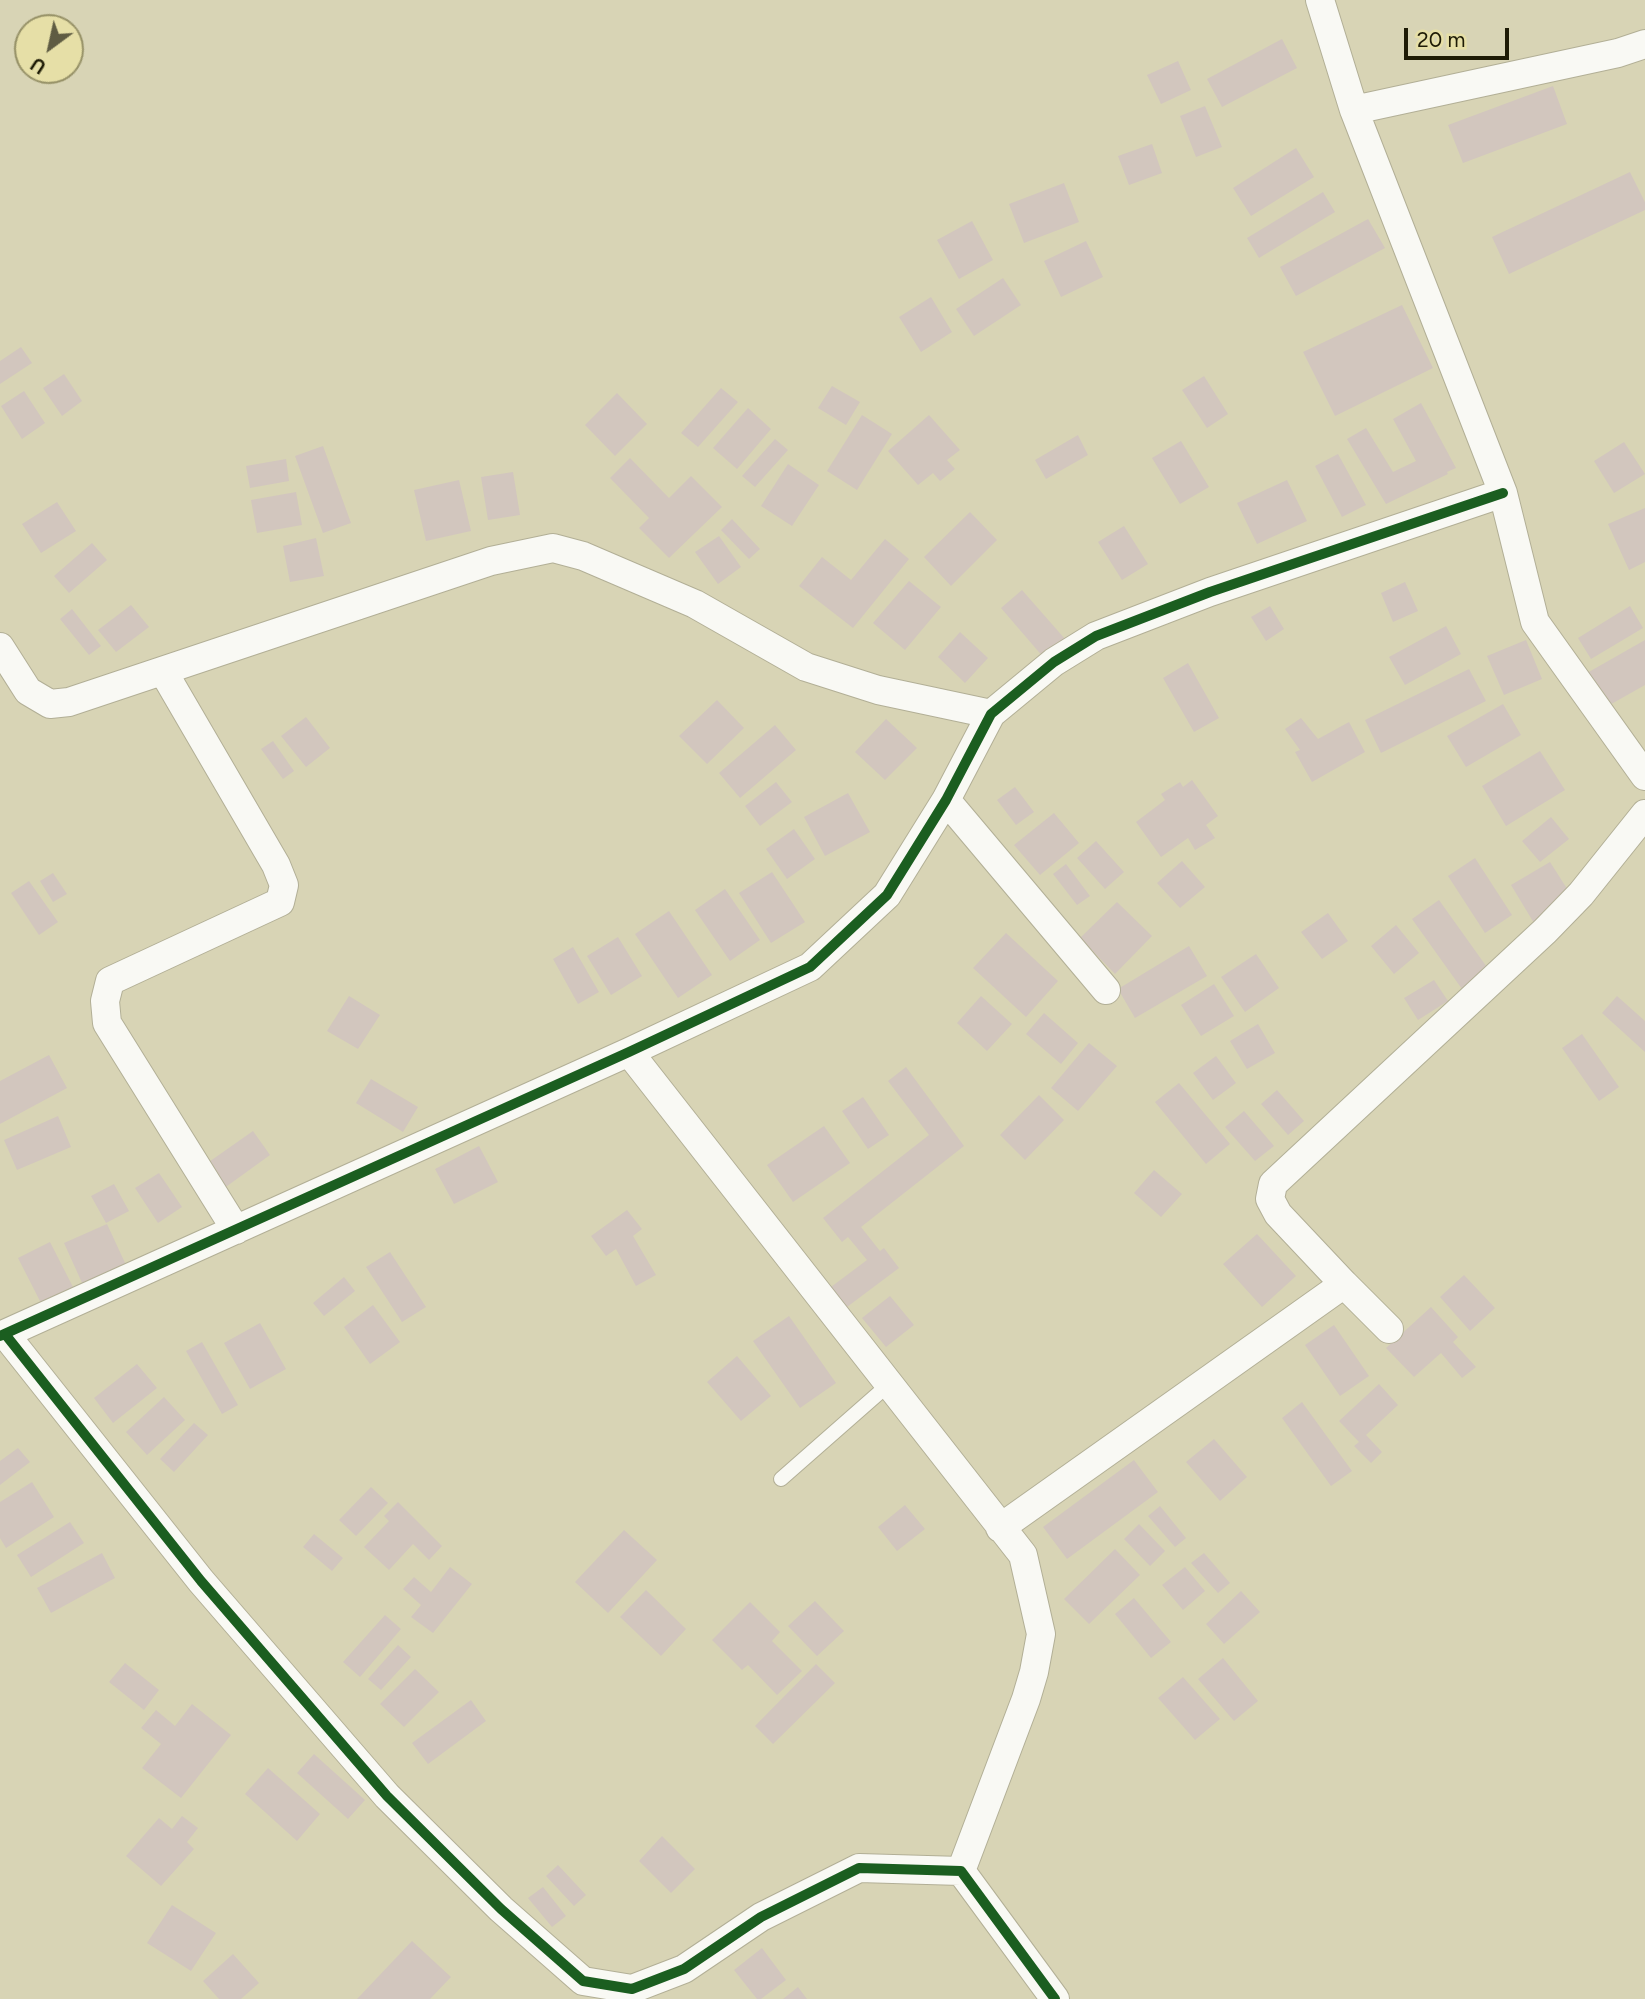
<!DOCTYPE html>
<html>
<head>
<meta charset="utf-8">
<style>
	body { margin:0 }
	#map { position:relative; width:1645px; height:1999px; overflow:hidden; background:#d8d4b5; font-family:Figtree,sans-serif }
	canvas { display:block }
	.north { position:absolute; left:14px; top:14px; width:70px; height:70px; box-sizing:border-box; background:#e6dfa7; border:2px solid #969167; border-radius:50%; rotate:213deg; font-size:19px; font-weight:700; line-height:28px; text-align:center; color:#1e1b06 }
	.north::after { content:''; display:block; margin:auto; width:24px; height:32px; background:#5f5c43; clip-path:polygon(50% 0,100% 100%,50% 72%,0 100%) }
	.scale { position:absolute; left:1404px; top:28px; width:105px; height:32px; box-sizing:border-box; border:4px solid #1e1b06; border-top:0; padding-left:9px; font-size:21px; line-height:24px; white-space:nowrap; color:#1e1b06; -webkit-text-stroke:5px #e6dfa7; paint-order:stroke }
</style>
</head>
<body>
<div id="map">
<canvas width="1645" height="1999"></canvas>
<div class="north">U</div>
<div class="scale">20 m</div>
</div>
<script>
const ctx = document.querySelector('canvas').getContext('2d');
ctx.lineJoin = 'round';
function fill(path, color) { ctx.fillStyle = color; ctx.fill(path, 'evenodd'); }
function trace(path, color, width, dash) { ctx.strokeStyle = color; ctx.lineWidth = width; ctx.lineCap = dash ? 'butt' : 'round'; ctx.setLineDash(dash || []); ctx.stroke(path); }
fill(new Path2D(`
	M1282 39 1297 68 1222 107 1207 79Z
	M1178 61 1191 90 1161 104 1147 75Z
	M1553 86 1567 124 1463 163 1448 125Z
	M1205 106 1222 147 1196 157 1180 116Z
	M1152 144 1162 173 1129 185 1118 156Z
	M1296 148 1314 177 1251 216 1233 188Z
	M1630 172 1645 202V210L1509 274 1492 237Z
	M1064 183 1079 222 1024 243 1009 204Z
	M1323 192 1335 212 1259 258 1247 238Z
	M1368 219 1385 248 1296 296 1280 267Z
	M972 221 993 260 959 279 937 240Z
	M1086 241 1103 277 1061 297 1044 261Z
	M1003 278 1021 305 974 336 956 309Z
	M931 297 952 332 921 352 899 317Z
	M1402 305 1433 368 1335 416 1303 352Z
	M21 347 32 363 0 384V361Z
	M64 374 82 401 62 416 43 388Z
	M1204 376 1228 414 1207 428 1182 390Z
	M832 386 860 402 846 425 818 408Z
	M721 388 738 402 698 447 681 433Z
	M24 391 45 423 22 439 1 406Z
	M617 393 647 424 615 456 585 425Z
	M1421 403 1456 468 1447 472 1448 474 1386 504 1347 439 1366 428 1393 472 1416 461 1393 419Z
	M748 408 771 429 737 469 713 448Z
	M862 415 892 434 857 490 827 471Z
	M929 415 960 450 947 460 955 469 940 481 933 473 918 485 888 451Z
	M1078 435 1088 455 1046 479 1035 460Z
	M775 439 788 450 755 487 742 476Z
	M1181 441 1209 487 1180 504 1152 458Z
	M1624 442 1645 474 1614 493 1594 461Z
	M323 446 351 523 323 533 295 456Z
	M1338 454 1366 505 1342 517 1315 466Z
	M630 458 669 498 691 476 722 507 669 558 639 528 649 518 610 478Z
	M286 459 289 481 250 488 246 466Z
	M788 464 819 485 792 526 761 506Z
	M513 472 520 515 488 520 481 477Z
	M459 480 471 531 426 541 414 490Z
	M1287 480 1307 521 1257 544 1237 503Z
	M296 492 302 525 257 533 251 500Z
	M57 502 76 531 41 553 22 524Z
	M1645 508V562L1629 570 1608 524Z
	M970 512 997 540 951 586 924 557Z
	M732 519 760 549 749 559 721 530Z
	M1124 526 1148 564 1122 580 1098 542Z
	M719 536 741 567 718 584 695 552Z
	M316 538 324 576 290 582 283 546Z
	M885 539 909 559 853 628 799 586 822 557 851 580Z
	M92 543 107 560 69 593 54 576Z
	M909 581 941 607 905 650 873 623Z
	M1405 582 1418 611 1393 622 1381 593Z
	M1022 590 1065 639 1044 658 1001 608Z
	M131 605 149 627 116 652 98 630Z
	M1270 606 1284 629 1266 641 1251 617Z
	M1630 606 1643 628 1591 659 1578 638Z
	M72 609 101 646 89 655 60 619Z
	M1446 626 1461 654 1405 685 1389 657Z
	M960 632 988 658 965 683 938 657Z
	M1526 640 1542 679 1504 695 1487 656Z
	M1645 640V685L1606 707 1587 673Z
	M1188 663 1219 718 1194 732 1163 678Z
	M1469 669 1486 701 1381 753 1365 720Z
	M717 700 744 728 707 764 679 736Z
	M1503 704 1521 735 1466 767 1447 736Z
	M306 717 330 748 306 767 281 736Z
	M1301 718 1318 739 1349 722 1365 752 1312 782 1295 752 1300 750 1285 729Z
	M886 719 917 748 885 780 855 752Z
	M775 725 796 750 740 798 719 773Z
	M273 741 294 771 283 779 261 749Z
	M1540 751 1565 790 1506 826 1482 786Z
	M1192 780 1218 816 1206 825 1215 838 1195 850 1188 838 1161 857 1136 822 1165 800 1161 794 1180 782 1183 787Z
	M776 782 792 802 760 826 745 806Z
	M1015 787 1034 812 1016 825 997 800Z
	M848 793 870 832 825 856 804 817Z
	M1054 813 1079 843 1040 875 1014 845Z
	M1551 817 1569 839 1540 862 1522 841Z
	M794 829 815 859 787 879 766 849Z
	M1096 841 1124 872 1105 889 1077 858Z
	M1475 858 1512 915 1485 933 1448 876Z
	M1182 861 1205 887 1180 908 1157 883Z
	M1550 862 1573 898 1534 923 1511 885Z
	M1066 864 1090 896 1077 905 1053 874Z
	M772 872 805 922 771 943 739 893Z
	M53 873 67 894 53 902 40 881Z
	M29 881 58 922 39 935 11 893Z
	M725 889 760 940 730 961 695 910Z
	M1439 900 1489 970 1462 989 1412 919Z
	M1117 902 1152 936 1115 974 1080 938Z
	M669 911 712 975 678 998 635 934Z
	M1328 913 1348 941 1322 959 1301 932Z
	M1396 925 1419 953 1394 974 1371 946Z
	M1006 933 1058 981 1026 1017 973 968Z
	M618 937 642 976 611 995 587 956Z
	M1189 946 1207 976 1135 1018 1118 989Z
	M573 947 599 992 578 1004 553 959Z
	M1256 954 1279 988 1245 1012 1221 977Z
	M1434 980 1448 1001 1418 1020 1404 998Z
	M1214 984 1234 1016 1201 1036 1181 1005Z
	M349 996 380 1015 358 1049 327 1031Z
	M981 996 1012 1024 987 1051 957 1023Z
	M1617 996 1645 1021V1052L1602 1013Z
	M1044 1013 1078 1043 1061 1064 1026 1034Z
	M1258 1024 1275 1053 1247 1069 1230 1041Z
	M1582 1034 1619 1087 1599 1101 1562 1048Z
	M1089 1043 1117 1066 1078 1111 1051 1088Z
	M49 1055 67 1088 0 1124V1081Z
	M1216 1056 1236 1083 1213 1100 1193 1073Z
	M906 1067 964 1146 861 1227 880 1251 884 1248 899 1268 843 1310 827 1290 867 1260 848 1237 842 1242 823 1218 929 1135 888 1081Z
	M371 1079 418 1107 403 1132 356 1103Z
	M1179 1083 1230 1144 1206 1164 1155 1102Z
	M1277 1090 1304 1121 1288 1135 1261 1104Z
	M1039 1095 1064 1120 1025 1160 1000 1135Z
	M863 1097 889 1135 868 1149 842 1111Z
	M1244 1111 1274 1146 1255 1161 1225 1127Z
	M58 1116 71 1147 17 1170 4 1140Z
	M824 1126 850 1163 793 1202 767 1165Z
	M253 1131 270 1155 223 1189 206 1164Z
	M479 1146 498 1182 454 1204 435 1169Z
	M1154 1170 1182 1194 1161 1217 1134 1193Z
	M159 1173 182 1207 158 1223 135 1188Z
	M114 1184 129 1211 106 1223 91 1196Z
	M627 1210 642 1229 633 1236 656 1275 636 1286 616 1249 606 1256 591 1236Z
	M107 1224 126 1265 83 1285 64 1243Z
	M1257 1234 1296 1276 1262 1307 1223 1264Z
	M50 1242 74 1289 42 1305 18 1258Z
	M390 1252 426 1307 402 1322 366 1267Z
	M1464 1275 1495 1308 1470 1331 1440 1297Z
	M344 1277 355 1291 324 1316 313 1303Z
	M890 1296 914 1325 886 1347 862 1318Z
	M373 1305 400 1342 370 1364 344 1327Z
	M1431 1307 1458 1337 1453 1342 1476 1367 1462 1378 1441 1353 1414 1377 1386 1348Z
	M789 1316 836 1383 800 1408 753 1341Z
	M260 1323 286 1369 250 1389 224 1343Z
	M1334 1325 1369 1376 1340 1396 1305 1345Z
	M202 1342 238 1405 222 1414 186 1351Z
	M737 1356 771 1396 741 1421 707 1382Z
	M137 1364 157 1388 113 1423 94 1398Z
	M1379 1384 1398 1405 1366 1435 1382 1452 1371 1463 1354 1446 1359 1442 1339 1421Z
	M164 1397 185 1420 147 1455 126 1432Z
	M1302 1402 1352 1471 1331 1486 1282 1418Z
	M194 1423 208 1435 174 1472 160 1459Z
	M1214 1439 1247 1477 1220 1501 1186 1462Z
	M18 1448 30 1462 0 1485V1461Z
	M1134 1460 1158 1492 1067 1559 1043 1527Z
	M32 1482 54 1517 6 1548 0 1538V1502Z
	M371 1487 388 1503 356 1536 339 1520Z
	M398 1502 442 1546 429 1560 413 1544 389 1570 364 1547 389 1521 384 1516Z
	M905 1505 925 1529 897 1551 878 1527Z
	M1160 1506 1186 1538 1175 1547 1148 1516Z
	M70 1522 84 1543 31 1577 17 1555Z
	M1139 1524 1165 1551 1150 1566 1124 1539Z
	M624 1530 657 1560 608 1613 575 1582Z
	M314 1534 343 1558 332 1571 303 1547Z
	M1115 1549 1140 1575 1089 1624 1064 1599Z
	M102 1553 115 1578 51 1613 37 1588Z
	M1204 1553 1230 1583 1218 1593 1191 1563Z
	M450 1567 472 1584 433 1633 411 1617 421 1605 403 1589 414 1577 431 1592Z
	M1185 1567 1205 1591 1183 1610 1162 1585Z
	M646 1590 686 1629 661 1656 620 1617Z
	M1241 1591 1260 1612 1224 1644 1206 1624Z
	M1134 1598 1171 1642 1151 1658 1115 1614Z
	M815 1601 844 1631 817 1656 788 1626Z
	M750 1602 780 1632 772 1641 802 1671 777 1695 748 1665 742 1670 712 1640Z
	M385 1615 401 1629 360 1677 343 1662Z
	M398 1645 411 1657 381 1690 368 1679Z
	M1223 1658 1258 1701 1234 1721 1198 1679Z
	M125 1663 159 1690 144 1710 109 1682Z
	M816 1664 835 1683 773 1744 755 1726Z
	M415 1669 439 1692 404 1727 380 1704Z
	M1183 1677 1220 1719 1195 1740 1158 1698Z
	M471 1700 486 1721 428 1764 412 1743Z
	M192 1704 231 1735 181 1798 142 1768 161 1744 141 1728 156 1710 175 1726Z
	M314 1754 365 1800 348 1819 297 1773Z
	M268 1768 320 1814 297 1841 245 1794Z
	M182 1816 198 1828 187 1842 194 1849 161 1886 126 1856 159 1818 172 1829Z
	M662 1836 695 1869 671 1893 639 1861Z
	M558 1865 586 1895 574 1906 546 1876Z
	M543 1887 566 1916 552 1927 528 1898Z
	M172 1905 216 1933 191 1971 147 1943Z
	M412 1941 451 1977 430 1999H357Z
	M762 1948 786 1980 761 1999H757L734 1970Z
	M233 1954 259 1983 241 1999H219L203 1981Z
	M798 1987 807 1999H783Z`), '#d2c6be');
const service = new Path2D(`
	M781 1479 888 1385`);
const minor = new Path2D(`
	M1320 0 1354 110 1503 493 1535 622 1645 776
	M1354 110 1618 53 1645 44
	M0 647 28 691 50 704 69 702 491 561 553 548 583 556 695 604 806 667 878 690 991 714
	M163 671 276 865 284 885 280 902 110 981 105 1001 107 1023 236 1230
	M946 800 1106 990
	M629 1052 1023 1555 1041 1634 1034 1672 1026 1699 961 1871
	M1344 1284 1389 1329
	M5 1334 201 1581 387 1796 501 1909 583 1981 632 1989 684 1969 761 1917 859 1868 961 1871 1055 1999
	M0 1336 629 1052 810 967 887 895 946 800 991 714 1054 662 1096 636 1210 592 1503 493
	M1000 1528 1344 1284 1278 1214 1270 1199 1273 1184 1545 931 1581 894 1645 814`);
trace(service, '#b2af96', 16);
trace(minor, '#b2af96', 30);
trace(service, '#f9f9f4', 14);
trace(minor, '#f9f9f4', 28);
trace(new Path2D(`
	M5 1334 201 1581 387 1796 501 1909 583 1981 632 1989 684 1969 761 1917 859 1868 961 1871 1055 1999
	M0 1336 629 1052 810 967 887 895 946 800 991 714 1054 662 1096 636 1210 592 1503 493`), '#1b5e20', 10);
</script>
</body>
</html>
